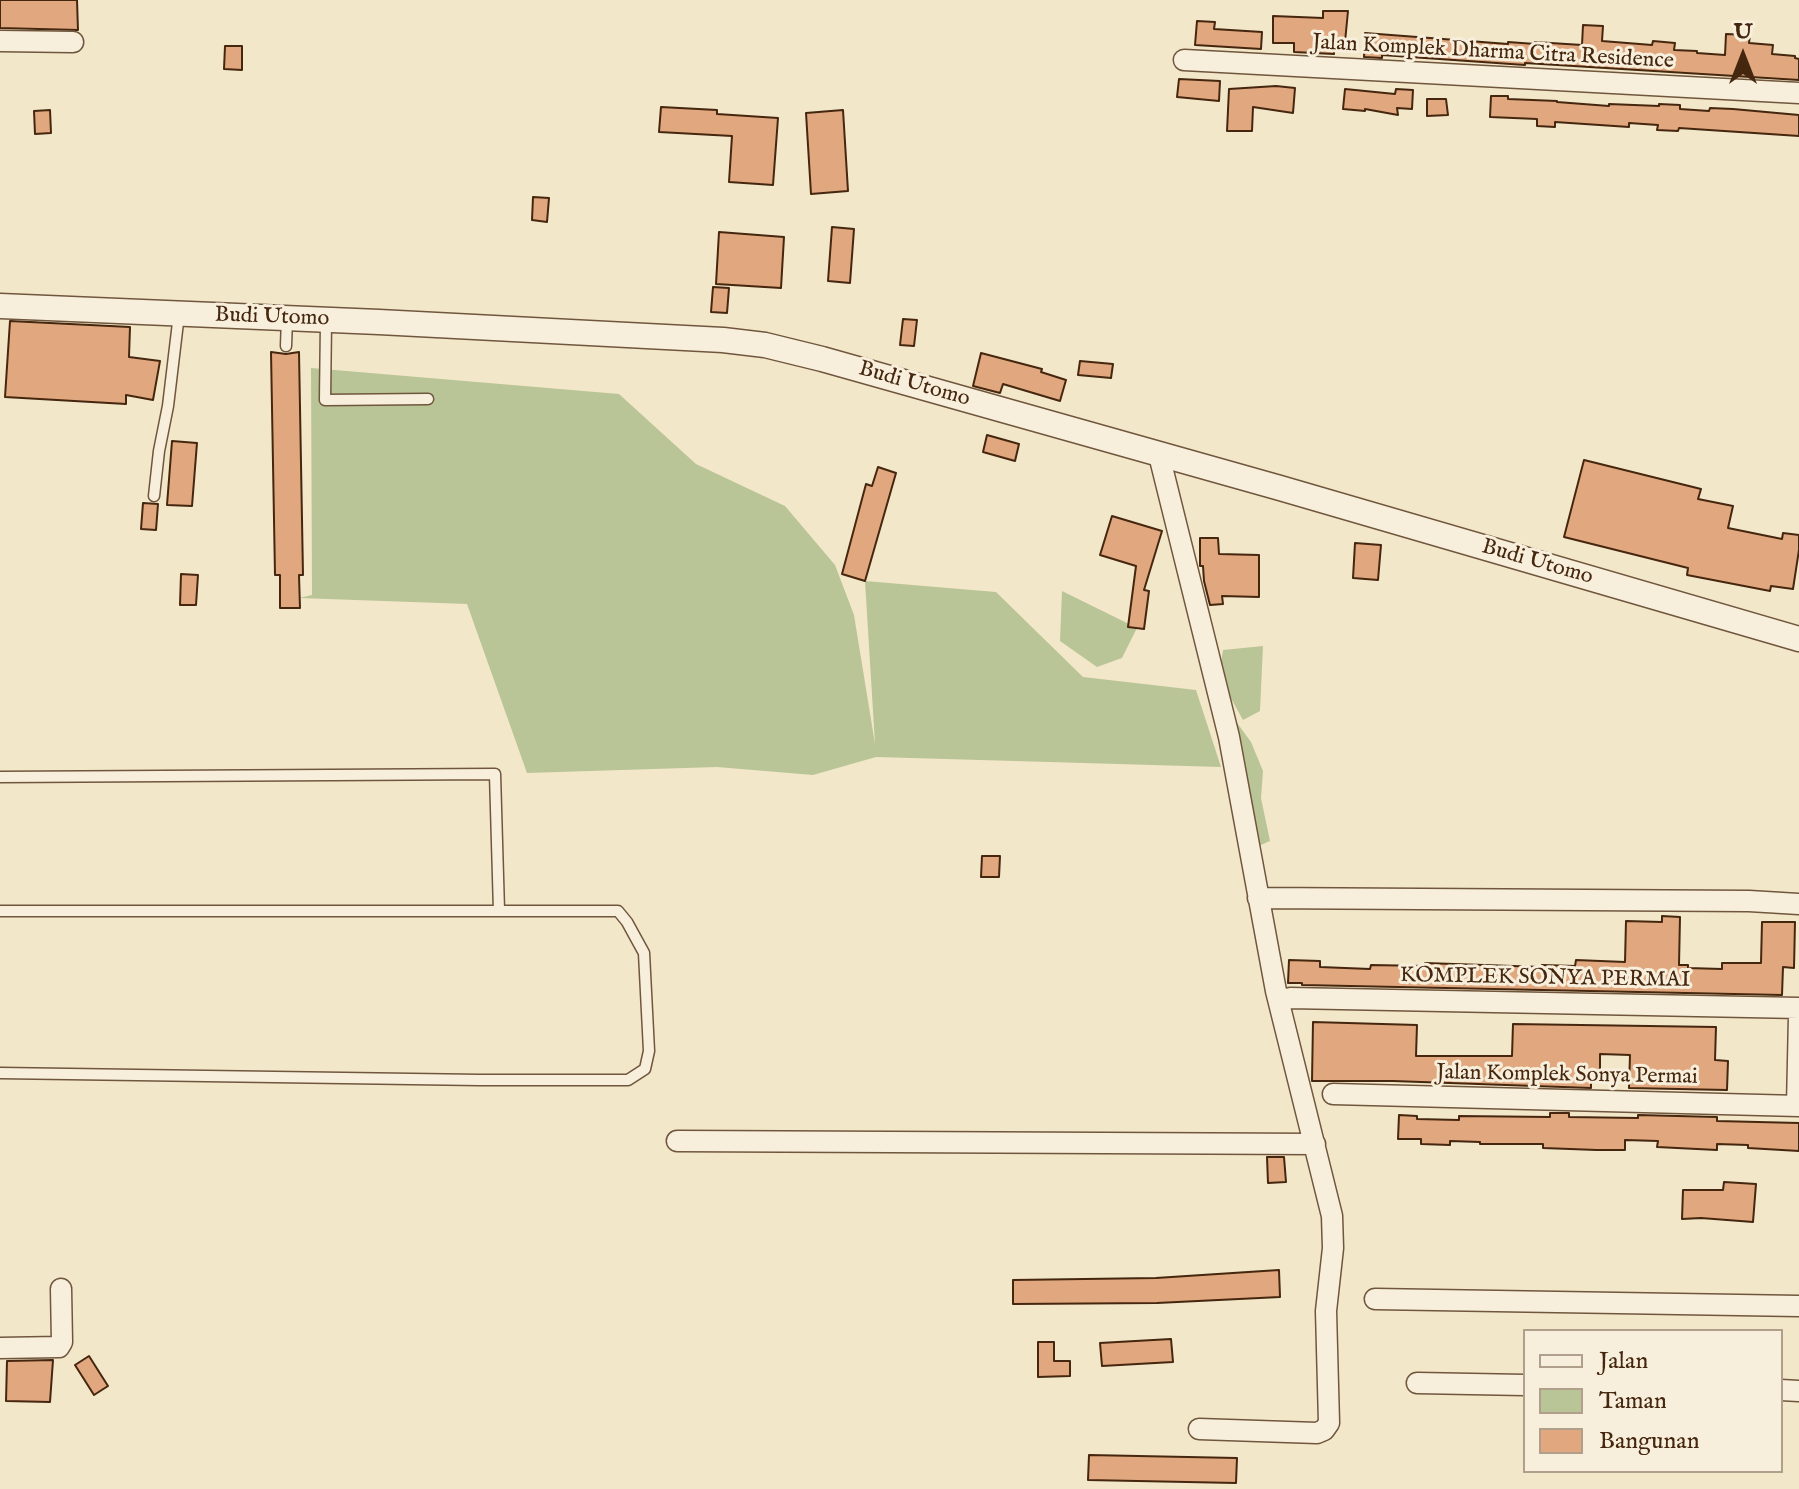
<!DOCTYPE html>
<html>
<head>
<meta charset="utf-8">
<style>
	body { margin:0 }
	#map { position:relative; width:1799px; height:1489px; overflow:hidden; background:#f3e7c9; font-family:"IM FELL English",serif }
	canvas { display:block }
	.legend { position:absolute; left:1523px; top:1329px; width:260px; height:144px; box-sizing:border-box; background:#f7efdc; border:2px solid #b09f8a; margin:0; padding:10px 14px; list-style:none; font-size:24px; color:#45260e }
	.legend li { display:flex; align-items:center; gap:16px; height:40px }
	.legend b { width:40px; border:2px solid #b09f8a }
	.north { position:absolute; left:1703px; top:16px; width:80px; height:80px; -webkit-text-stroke:6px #f7efdc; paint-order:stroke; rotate:0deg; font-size:22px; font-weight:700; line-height:32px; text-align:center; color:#45260e }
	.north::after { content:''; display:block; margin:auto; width:28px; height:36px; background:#45260e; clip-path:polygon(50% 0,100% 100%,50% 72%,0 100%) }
</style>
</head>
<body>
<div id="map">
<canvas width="1799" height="1489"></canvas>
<ul class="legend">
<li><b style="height:10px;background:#f7efdc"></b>Jalan</li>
<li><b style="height:22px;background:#bac597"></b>Taman</li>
<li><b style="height:22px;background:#e1a77e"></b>Bangunan</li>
</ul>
<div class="north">U</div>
</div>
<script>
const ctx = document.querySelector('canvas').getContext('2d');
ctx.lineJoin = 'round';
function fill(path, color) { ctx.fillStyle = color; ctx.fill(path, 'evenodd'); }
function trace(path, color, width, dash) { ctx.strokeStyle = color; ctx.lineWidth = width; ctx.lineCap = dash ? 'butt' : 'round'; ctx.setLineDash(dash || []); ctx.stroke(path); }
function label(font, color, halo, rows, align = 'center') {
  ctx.font = font + ' "IM FELL English",serif'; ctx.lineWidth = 6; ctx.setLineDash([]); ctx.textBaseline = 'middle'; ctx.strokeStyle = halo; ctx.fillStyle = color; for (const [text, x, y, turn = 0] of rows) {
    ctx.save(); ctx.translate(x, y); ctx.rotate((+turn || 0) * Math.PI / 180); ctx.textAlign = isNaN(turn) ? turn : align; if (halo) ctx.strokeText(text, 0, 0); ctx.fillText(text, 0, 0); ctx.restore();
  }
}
fill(new Path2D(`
	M311 368 619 394 696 464 785 506 835 565 854 615 875 744 865 581 996 592 1083 677 1196 690 1221 767 876 757 813 775 717 767 527 773 467 604 299 598 312 595Z
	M1062 591 1137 628 1122 658 1097 667 1060 641Z
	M1263 646 1260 711 1243 720 1228 693 1220 669 1223 650Z
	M1232 716 1251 742 1263 771 1261 798 1270 841 1256 847Z`), '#bac597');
const building = new Path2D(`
	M0 0H77L78 30 0 28Z
	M1323 11H1348L1345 42 1334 43V54L1294 52V43H1273V16L1323 18Z
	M1197 21 1215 22 1214 29 1262 32 1261 49 1195 45Z
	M1583 25 1603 26 1602 41 1652 45 1653 41 1675 43 1674 50 1697 51V53L1725 55 1726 34 1750 35 1749 43 1773 45 1772 54 1795 56V58L1799 59V80L1525 63V65L1382 55V58L1364 57 1365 33 1508 44V42L1535 44V42L1582 45Z
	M225 46H242V70L224 69Z
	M1179 79 1220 81 1219 101 1177 97Z
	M1276 86 1295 88 1293 113 1253 107 1252 131H1227L1229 89Z
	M1345 89 1395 94 1396 89 1413 90 1412 109 1397 108 1398 115 1365 109V111L1343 109Z
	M1491 96H1508V99L1557 101V102L1609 106V104L1659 106V104L1680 105V109L1709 111 1710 108 1733 109 1799 115V136L1679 128 1678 131 1657 130 1658 125 1629 123V127L1555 122V127L1537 126V119L1490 117Z
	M1427 99H1446L1448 115 1427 116Z
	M661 107 717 110V114L778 118 773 185 729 182 732 136 659 132Z
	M50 110 51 133 35 134 34 111Z
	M843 110 848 191 811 194 806 113Z
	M533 197 549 198 547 222 532 220Z
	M832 227 854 229 850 283 828 281Z
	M719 232 784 237 781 288 716 284Z
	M713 287 729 288 727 313 711 312Z
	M903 319 917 320 914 346 900 345Z
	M10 321 130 327 129 357 160 361 153 400 126 395V404L5 397Z
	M271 352 286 354 299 352 303 575H299L300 608H280V575H275Z
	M981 353 1042 369 1041 372 1066 380 1060 401 1003 384 1000 393 973 386Z
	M1080 361 1113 364 1111 378 1078 375Z
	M987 435 1019 444 1015 461 983 452Z
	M172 441 197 443 192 506 167 505Z
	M1584 460 1701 489 1698 499 1733 506 1728 528 1782 539 1783 533 1799 535V550L1793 589 1771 586 1770 591 1687 575 1688 568 1564 537Z
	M878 467 896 473 865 581 842 574 866 484 872 486Z
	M143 503 158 504 156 530 141 529Z
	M1112 516 1162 531 1144 590 1149 591 1144 629 1128 627 1136 566 1100 555Z
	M1200 538H1218L1219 554 1259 555V597L1222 596 1223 604 1210 605 1204 581 1203 566H1200Z
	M1355 543 1381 545 1378 580 1353 578Z
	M181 574 198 575 196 605H180Z
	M982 856H1000L999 877H981Z
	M1662 916 1680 917 1679 965H1688V968L1722 969V963H1761L1762 922H1795L1794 968 1783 967 1782 995 1302 985V983H1288L1289 960 1320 961V967L1370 969 1371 965 1425 966V963L1542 967V965L1575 966 1576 960 1625 962 1626 921 1662 922Z
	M1313 1022 1417 1025 1416 1056H1512L1513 1024 1716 1027 1715 1060 1728 1061 1727 1090 1629 1088 1630 1055 1600 1054V1076H1591V1088L1393 1081H1312Z
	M1550 1113H1569V1117L1638 1118V1115L1717 1117V1121L1799 1123V1151L1748 1148V1145L1717 1144V1150L1657 1147 1658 1141 1625 1140V1150H1597L1543 1148V1144H1480V1142L1450 1141V1145L1421 1144V1139H1398L1399 1115 1417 1116V1119L1459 1120V1116L1550 1117Z
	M1267 1157H1284L1286 1182 1268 1183Z
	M1724 1182 1756 1184 1753 1222 1701 1218 1682 1219 1683 1190H1723Z
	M1279 1270 1280 1297 1157 1303 1013 1304V1280L1156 1278Z
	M1171 1339 1173 1362 1102 1366 1100 1343Z
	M1038 1342H1054V1361H1070V1376L1038 1377Z
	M89 1356 108 1386 94 1395 75 1365Z
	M53 1360 50 1402 6 1401 7 1361Z
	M1089 1455 1237 1458 1236 1483 1088 1480Z`);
fill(building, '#e1a77e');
trace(building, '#45260e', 2);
const service = new Path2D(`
	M326 322 325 400 428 399
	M286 346 287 318
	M154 496 159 451 168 406 179 314
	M0 777 495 774 499 911
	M0 911H618L627 922 644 953 649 1051 645 1069 628 1080H480L0 1073`);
const minor = new Path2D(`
	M0 41 73 42
	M1184 60 1799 93
	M1159 455 1229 737 1276 991 1332 1216 1333 1248 1326 1311 1329 1423 1324 1430 1317 1433 1199 1429
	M1258 898 1749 901 1799 904
	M1290 998 1799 1008
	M1333 1094 1799 1106
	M1797 1106 1799 1016
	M677 1141 1315 1144
	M1375 1299 1799 1306
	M0 1348 59 1347 62 1342 61 1289
	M1417 1383 1525 1385
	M1781 1390 1799 1391`);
const tertiary = new Path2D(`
	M0 306 379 322 723 340 765 345 822 359 1280 488 1799 639`);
trace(service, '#70563d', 13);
trace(minor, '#70563d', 23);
trace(tertiary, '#70563d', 27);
trace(service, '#f7efdc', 10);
trace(minor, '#f7efdc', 20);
trace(tertiary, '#f7efdc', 24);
label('22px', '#45260e', '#f7efdc', [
	["Jalan Komplek Dharma Citra Residence",1493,53,3],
	["Budi Utomo",272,318,2],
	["Budi Utomo",914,385,16],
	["Budi Utomo",1537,563,16],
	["KOMPLEK SONYA PERMAI",1545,979,1],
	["Jalan Komplek Sonya Permai",1567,1076,1]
]);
</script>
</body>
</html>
